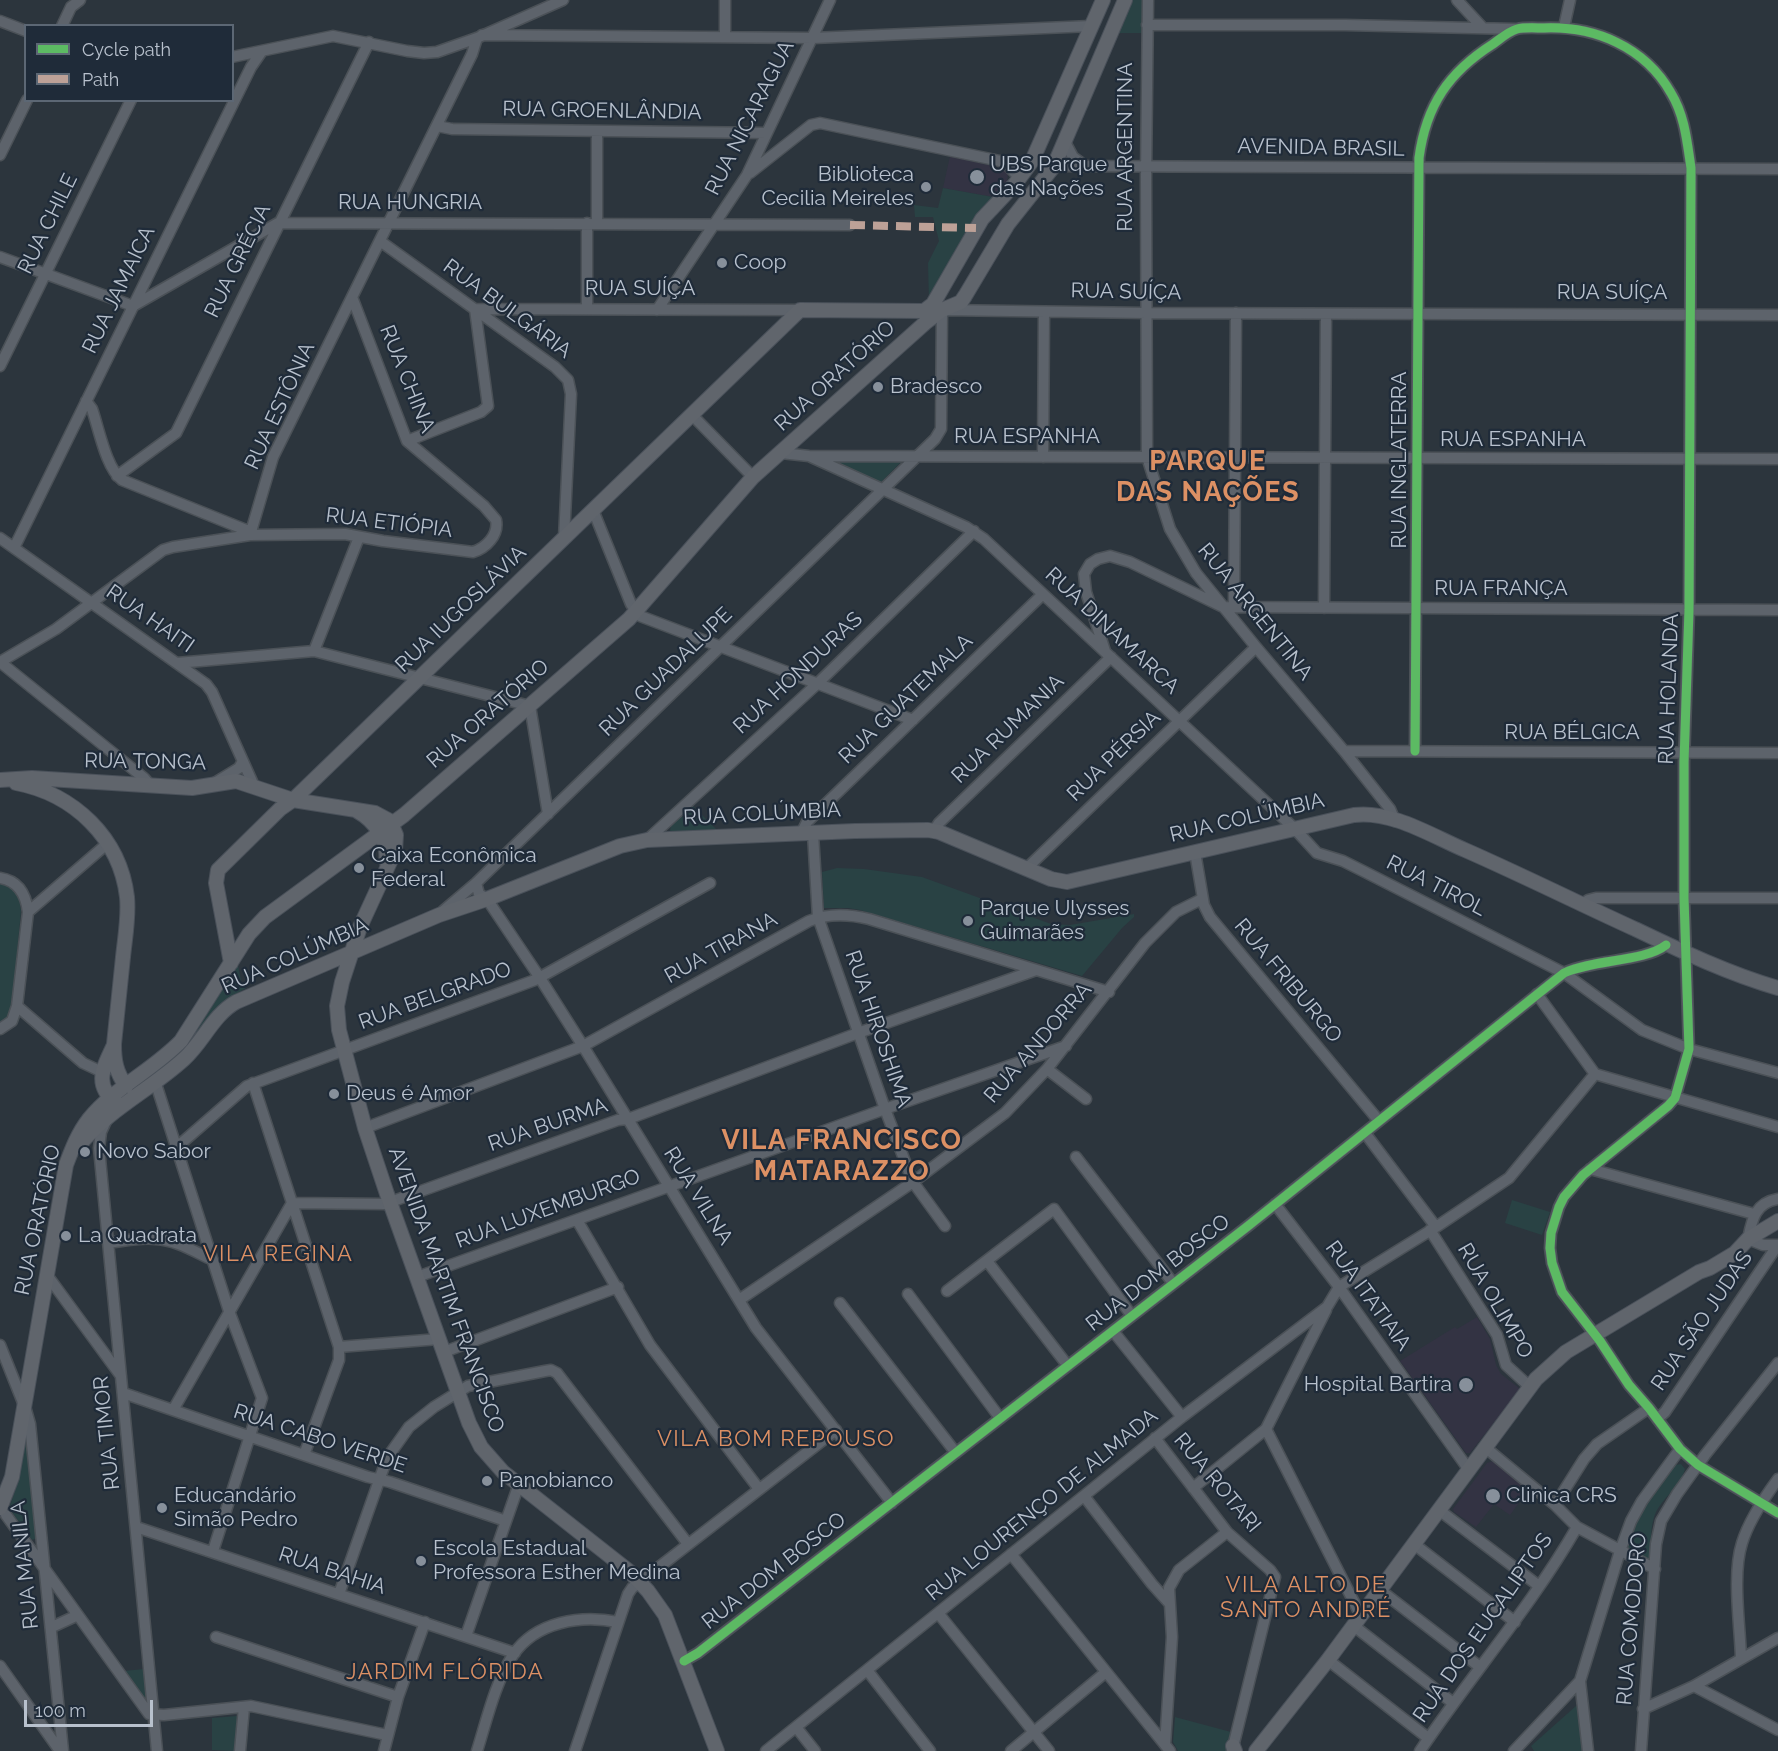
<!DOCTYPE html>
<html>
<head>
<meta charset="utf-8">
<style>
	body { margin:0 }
	#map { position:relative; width:1778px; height:1751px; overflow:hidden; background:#2c353d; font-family:Raleway,sans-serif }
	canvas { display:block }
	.legend { position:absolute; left:24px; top:24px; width:210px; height:78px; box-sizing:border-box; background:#1f2b39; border:2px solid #5c6774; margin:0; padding:8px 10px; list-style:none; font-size:18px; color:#b8c1cd }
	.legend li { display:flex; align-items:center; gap:12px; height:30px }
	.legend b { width:30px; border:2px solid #5c6774 }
	.scale { position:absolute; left:24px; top:1700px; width:129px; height:27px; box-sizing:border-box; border:3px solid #b8c1cd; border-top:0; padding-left:8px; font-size:18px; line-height:21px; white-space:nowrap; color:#b8c1cd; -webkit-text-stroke:4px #1f2b39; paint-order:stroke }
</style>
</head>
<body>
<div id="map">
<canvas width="1778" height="1751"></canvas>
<ul class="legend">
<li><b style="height:8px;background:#5cba63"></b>Cycle path</li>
<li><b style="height:8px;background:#bda197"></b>Path</li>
</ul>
<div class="scale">100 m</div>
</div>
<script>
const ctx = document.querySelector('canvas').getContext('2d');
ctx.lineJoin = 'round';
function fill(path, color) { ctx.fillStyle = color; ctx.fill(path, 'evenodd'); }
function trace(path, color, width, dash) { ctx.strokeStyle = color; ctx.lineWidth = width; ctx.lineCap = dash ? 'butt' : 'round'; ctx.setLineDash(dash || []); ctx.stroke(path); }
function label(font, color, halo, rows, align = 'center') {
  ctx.font = font + ' Raleway,sans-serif'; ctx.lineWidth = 4.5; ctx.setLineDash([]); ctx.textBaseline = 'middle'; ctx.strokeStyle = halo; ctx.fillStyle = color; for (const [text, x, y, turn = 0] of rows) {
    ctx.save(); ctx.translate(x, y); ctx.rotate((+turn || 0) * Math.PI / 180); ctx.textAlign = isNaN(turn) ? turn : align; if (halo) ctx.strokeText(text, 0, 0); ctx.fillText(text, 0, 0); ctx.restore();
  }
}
fill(new Path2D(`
	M950 156 1001 168 1008 173 1007 183 993 197 943 188Z
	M1477 1317 1490 1339 1496 1365 1501 1374 1519 1388V1391L1470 1453H1466L1400 1361 1455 1327 1457 1329Z
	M1493 1461 1529 1489 1510 1515 1494 1504 1476 1527 1454 1512 1453 1509 1487 1463Z`), '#333343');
fill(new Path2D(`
	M1131 0H1144L1143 33H1117Z
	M943 188 993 197 983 209 929 301 928 263 939 241 933 217H915L914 205 938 208Z
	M838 461H899L901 462 880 483 838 464Z
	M692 805 718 831H670L671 825Z
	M837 868 864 869 922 877 1051 924 1070 925 1134 914V917L1122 928 1082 976 860 910 848 908H824L822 872Z
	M0 883C15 887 20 896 21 911L12 1005 8 1016 0 1022Z
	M238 965 242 986 246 988 230 998 179 1057 177 1055 190 1041Z
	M1512 1200 1550 1212 1542 1235 1505 1223Z
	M26 1437 37 1538 32 1540 9 1508 18 1482Z
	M1681 1464 1685 1469C1681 1485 1664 1497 1656 1512 1650 1525 1651 1544 1650 1558L1649 1561 1630 1552 1628 1548C1634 1515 1655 1491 1675 1465Z
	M144 1669 147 1699 146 1700 124 1671Z
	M1576 1706 1578 1707 1586 1751H1534L1531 1746Z
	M237 1716 236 1751 212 1750V1718Z
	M1175 1717 1231 1732 1228 1751H1178L1173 1742Z`), '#294244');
const minor = new Path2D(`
	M1148 0 1146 177 1147 457 1170 529 1196 573 1256 647 1344 751 1390 809 1395 821
	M1457 0 1482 27
	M0 21 26 31
	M1147 25H1345L1515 29
	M62 26 71 7 80 0
	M1564 27 1570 0
	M482 35 813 38 1091 26
	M725 37V0
	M232 57 333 36 407 51 424 53 437 52 477 38 563 0
	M437 126 452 129 767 133
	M597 131V223
	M1064 140 1073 157 1084 165
	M0 155 27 100
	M1054 166 1778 169
	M750 173 811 125 820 123 1000 161 1007 165 1020 178
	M380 241 555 367 568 380 571 394 564 538
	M0 257 133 306 278 223 850 225
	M587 309V223
	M657 310 747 175 830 0
	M944 310 1146 313 1778 315
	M0 366 131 100
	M86 401 92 409C99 429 106 468 122 480L251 532
	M692 415 753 477
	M407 441 481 412 488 406 475 309 800 310
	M781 453 809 456 1778 459
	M809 456 966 527 984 539 1295 829 1317 853 1343 861 1365 872 1564 973 1642 1030 1689 1049 1778 1073
	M1043 457 1044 312
	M117 476 176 433 369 42
	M593 510 631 604 640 616 913 720
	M250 535 345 534 383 541 473 552C486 548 499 535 496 520L484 506 407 441 352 297
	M0 538 206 684 212 692 254 786
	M14 548 251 67 262 51
	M1234 607 1236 313
	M1324 608 1326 314
	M314 651 359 537
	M1105 651 1086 592 1084 574 1090 564 1098 559 1110 556 1130 562 1223 607 1778 610
	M0 662 56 629 163 550 173 547 250 535 273 457 472 54 477 38
	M0 662 144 778 150 785
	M177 663 314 651 530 706 548 814
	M1344 751 1778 753
	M1415 751 1419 158C1426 105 1449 72 1493 44 1500 39 1509 31 1517 29 1525 27 1536 28 1544 28 1595 26 1645 47 1671 93 1685 116 1687 142 1691 168L1689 610 1684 762V898L1689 1049 1675 1098 1668 1106 1583 1175 1564 1197 1559 1207 1551 1233 1550 1248 1552 1263 1562 1292 1600 1341 1629 1385 1649 1408 1680 1449 1698 1465 1778 1513
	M216 782 239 768 243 761
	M934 831 939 823 1111 657
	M801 834 807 822 1042 595
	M813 834 818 917 885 1109 909 1172 913 1182 945 1226
	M647 840 817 684 974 531
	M1195 852 1204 905 1210 917 1379 1121
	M1026 869 1256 647
	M0 878C19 881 26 895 28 912L17 1006 12 1021 0 1029
	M476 883 479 894 487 899 540 978 583 1046 756 1328 892 1503
	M1583 905 1588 900 1596 898H1778
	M443 911 476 883 935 439 941 429 942 310
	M28 912 108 843
	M1537 994 1595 1074 1778 1127
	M17 1006 83 1063 102 1072
	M1047 1069 1086 1099
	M155 1081 229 1311 262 1398 213 1551
	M253 1083 339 1347V1360L304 1455
	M107 1119 101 1132 99 1148 157 1751
	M365 1128 583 1046 809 921C829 913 848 914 869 919L1109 992
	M1365 1133 1436 1227
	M177 1147 247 1086 535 980 710 883
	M1076 1157 1173 1283
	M1590 1169 1754 1214
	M1778 1199C1755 1203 1752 1219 1748 1239L1763 1245H1778
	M1275 1204 1339 1287 1469 1470
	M577 1220 650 1345 759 1489
	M1430 1230 1497 1335 1506 1365 1530 1387
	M108 1243C124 1241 140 1237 156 1239 176 1240 195 1252 213 1260
	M987 1261 1068 1366
	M47 1275 121 1376
	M417 1277 885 1109 1066 1046
	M947 1291 1054 1209 1132 1316
	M908 1294 1000 1418
	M739 1300 913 1182 1005 1113 1047 1069 1145 943 1176 912 1202 899
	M840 1303 956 1453
	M1113 1331 1182 1417
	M0 1345 26 1410 30 1424 63 1751
	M339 1347 439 1339
	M444 1352 618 1287
	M123 1393 368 1477 390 1482 506 1521
	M173 1410 292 1203 385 1204 618 1120 628 1119 858 1033 1036 970
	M1657 1419 1665 1412 1777 1246
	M1266 1429 1361 1616
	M1155 1438 1227 1532 1270 1570 1275 1577 1232 1751
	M1486 1448 1555 1505 1577 1527 1655 1569
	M1193 1488 1266 1429 1326 1310
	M1084 1496 1152 1584 1169 1603
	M1555 1505 1584 1459 1597 1444 1649 1408
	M1439 1510 1539 1586
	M6 1515 149 1714 164 1715 251 1706 387 1735
	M136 1527 515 1653
	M1414 1544 1515 1622
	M1011 1554 1170 1751
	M1380 1590 1480 1667
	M339 1594 387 1458 409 1427 434 1407 468 1386 545 1371 551 1370 557 1373 688 1544
	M938 1613 1049 1751
	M1354 1626 1453 1703
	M52 1627 78 1615
	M466 1636 519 1484
	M216 1637 398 1697
	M1741 1658C1740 1625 1732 1574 1742 1543 1749 1520 1764 1498 1778 1479
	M1328 1660 1428 1738
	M684 1661 698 1653 1248 1226 1564 973C1595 959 1644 962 1666 945
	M0 1666 60 1751
	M867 1670 930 1751
	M1580 1681 1588 1751
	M1694 1686 1778 1730
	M1643 1709 1694 1686 1778 1638
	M796 1727 815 1751
	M1165 1745 1172 1637 1169 1588 1179 1570 1227 1532
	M240 1751 244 1707
	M384 1751 398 1697 425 1622
	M477 1751C487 1719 495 1683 513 1655 536 1621 581 1615 618 1622
	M575 1751 628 1594 632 1588 836 1430
	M766 1751 1182 1417 1327 1307 1339 1287 1436 1227 1509 1178 1595 1074
	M1011 1751 1106 1672
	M1420 1751C1471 1675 1531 1607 1577 1527
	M1514 1751 1580 1681 1620 1551 1631 1521 1642 1501 1680 1449
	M1641 1751 1656 1544 1661 1521 1677 1494 1705 1455 1778 1363`);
const major = new Path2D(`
	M0 780 32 778 192 788 236 781 293 800 375 813 390 821 396 835 395 851 360 927 342 982 337 1006 339 1030 365 1128 387 1194 469 1423 481 1447 503 1472 630 1572 648 1591 665 1615 717 1751
	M16 783C74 794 120 838 127 897 129 917 125 937 123 957 120 986 117 1015 114 1044 114 1061 116 1072 126 1086
	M357 811C375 821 389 841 386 861
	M231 963 216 883 218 870 280 809 293 800 800 310 924 311 933 304 982 219 1015 184 1032 161 1103 0
	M113 1047C102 1070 94 1086 117 1104
	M81 1143C110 1109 151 1089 184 1059 203 1042 213 1015 236 1002L439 915 487 899 620 846 647 840 855 831 928 830 939 832 1051 879 1067 882 1354 815C1391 810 1432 836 1465 850 1522 875 1578 903 1635 929 1681 951 1729 974 1778 988
	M0 1508 12 1477 66 1165C72 1149 78 1133 89 1119 114 1088 153 1070 181 1041L249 934 265 917 404 815 629 619 753 477 925 323 942 310 961 302 965 296 1008 224 1054 166 1125 0
	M1233 1746 1235 1751
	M1256 1751 1328 1660 1536 1379 1566 1352 1699 1272 1710 1268 1735 1253 1748 1239 1778 1221`);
trace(minor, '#4b5157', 13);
trace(major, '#4a515a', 16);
trace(minor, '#5d636b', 10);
trace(major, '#60656c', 14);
trace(new Path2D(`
	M850 225 976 228`), '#bda197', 8, [15, 8]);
trace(new Path2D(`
	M1415 751 1419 158C1426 105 1449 72 1493 44 1500 39 1509 31 1517 29 1525 27 1536 28 1544 28 1595 26 1645 47 1671 93 1685 116 1687 142 1691 168L1689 610 1684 762V898L1689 1049 1675 1098 1668 1106 1583 1175 1564 1197 1559 1207 1551 1233 1550 1248 1552 1263 1562 1292 1600 1341 1629 1385 1649 1408 1680 1449 1698 1465 1778 1513
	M684 1661 698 1653 1248 1226 1564 973C1595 959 1644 962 1666 945`), '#5cba63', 9);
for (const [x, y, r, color] of [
	[977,177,8,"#87909b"],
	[926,187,6,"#87909b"],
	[722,263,6,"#87909b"],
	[878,387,6,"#87909b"],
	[359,868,6,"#87909b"],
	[968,921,6,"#87909b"],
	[334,1094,6,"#87909b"],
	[85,1152,6,"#87909b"],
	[66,1236,6,"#87909b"],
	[1466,1385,8,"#87909b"],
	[487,1481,6,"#87909b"],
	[1493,1496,8,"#87909b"],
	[162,1508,6,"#87909b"],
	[421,1561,6,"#87909b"]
]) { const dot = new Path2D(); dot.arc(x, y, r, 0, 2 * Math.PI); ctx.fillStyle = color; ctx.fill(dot); trace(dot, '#1f2b39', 2); }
label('21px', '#b8c1cd', '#1f2b39', [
	["RUA GROENLÂNDIA",602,111,1],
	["RUA NICARAGUA",750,118,-63],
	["RUA ARGENTINA",1126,147,-90],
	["AVENIDA BRASIL",1321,148,1],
	["RUA HUNGRIA",410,203],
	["RUA CHILE",48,224,-64],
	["RUA GRÉCIA",238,261,-64],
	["RUA SUÍÇA",640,289],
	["RUA JAMAICA",119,290,-64],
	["RUA SUÍÇA",1126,292,1],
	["RUA SUÍÇA",1612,293],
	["RUA BULGÁRIA",507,309,36],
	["RUA ORATÓRIO",835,376,-42],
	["RUA CHINA",407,379,68],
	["RUA ESTÔNIA",280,406,-65],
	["RUA ESPANHA",1027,437],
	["RUA ESPANHA",1513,440],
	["RUA INGLATERRA",1400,460,-90],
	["RUA ETIÓPIA",389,523,7],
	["RUA FRANÇA",1501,589],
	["RUA IUGOSLÁVIA",461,609,-44],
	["RUA ARGENTINA",1255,612,51],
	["RUA HAITI",150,619,35],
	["RUA DINAMARCA",1112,631,43],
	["RUA GUADALUPE",666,672,-44],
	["RUA HONDURAS",798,673,-43],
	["RUA HOLANDA",1669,689,-88],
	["RUA GUATEMALA",906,699,-44],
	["RUA ORATÓRIO",488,714,-41],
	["RUA RUMANIA",1008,729,-44],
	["RUA BÉLGICA",1572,733],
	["RUA PÉRSIA",1114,756,-44],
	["RUA TONGA",145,762,1],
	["RUA COLÚMBIA",762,814,-3],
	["RUA COLÚMBIA",1247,818,-13],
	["RUA TIROL",1436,886,27],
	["RUA TIRANA",721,948,-29],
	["RUA COLÚMBIA",295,956,-24],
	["RUA FRIBURGO",1288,981,50],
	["RUA BELGRADO",435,996,-20],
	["RUA HIROSHIMA",878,1029,71],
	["RUA ANDORRA",1038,1043,-49],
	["RUA BURMA",548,1125,-19],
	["RUA VILNA",698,1196,58],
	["RUA LUXEMBURGO",548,1209,-20],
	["RUA ORATÓRIO",38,1220,-78],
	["RUA DOM BOSCO",1158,1273,-38],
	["AVENIDA MARTIM FRANCISCO",446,1290,70],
	["RUA ITATIAIA",1368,1296,54],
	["RUA OLIMPO",1495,1301,60],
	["RUA SÃO JUDAS",1702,1321,-56],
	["RUA TIMOR",107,1433,-96],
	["RUA CABO VERDE",320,1439,18],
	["RUA ROTARI",1217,1483,50],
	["RUA LOURENÇO DE ALMADA",1042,1505,-39],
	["RUA MANILA",25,1565,-96],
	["RUA BAHIA",332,1571,18],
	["RUA DOM BOSCO",774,1571,-38],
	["RUA COMODORO",1632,1619,-85],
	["RUA DOS EUCALIPTOS",1483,1628,-55]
]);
label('21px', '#b8c1cd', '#1f2b39', [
	["UBS Parque",990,165],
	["das Nações",990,189],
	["Biblioteca",914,175,"right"],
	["Cecilia Meireles",914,199,"right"],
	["Coop",734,263],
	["Bradesco",890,387],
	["Caixa Econômica",371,856],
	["Federal",371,880],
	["Parque Ulysses",980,909],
	["Guimarães",980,933],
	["Deus é Amor",346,1094],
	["Novo Sabor",97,1152],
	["La Quadrata",78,1236],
	["Hospital Bartira",1452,1385,"right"],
	["Panobianco",499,1481],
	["Educandário",174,1496],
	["Simão Pedro",174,1520],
	["Clinica CRS",1506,1496],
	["Escola Estadual",433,1549],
	["Professora Esther Medina",433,1573]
], 'left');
ctx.letterSpacing = '1.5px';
label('22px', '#dc9064', '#1f2b39', [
	["VILA REGINA",278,1254],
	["VILA BOM REPOUSO",776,1439],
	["VILA ALTO DE",1306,1585],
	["SANTO ANDRÉ",1306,1610],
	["JARDIM FLÓRIDA",445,1672]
]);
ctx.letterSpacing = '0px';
ctx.letterSpacing = '1.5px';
label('bold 27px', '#dc9064', '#1f2b39', [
	["PARQUE",1208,462],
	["DAS NAÇÕES",1208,493],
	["VILA FRANCISCO",842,1141],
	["MATARAZZO",842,1172]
]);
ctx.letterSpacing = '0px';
</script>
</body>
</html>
